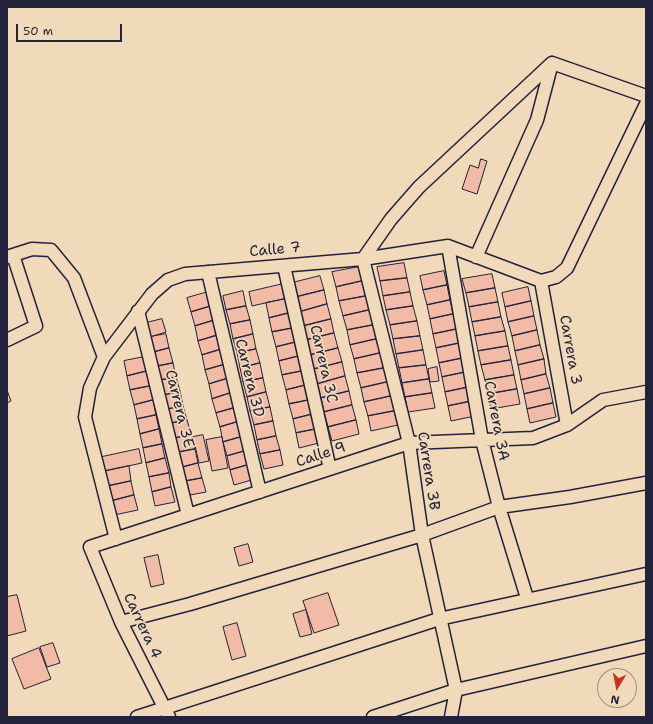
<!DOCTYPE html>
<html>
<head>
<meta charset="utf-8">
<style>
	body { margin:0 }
	#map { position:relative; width:653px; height:724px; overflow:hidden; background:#f1dab9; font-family:"Shantell Sans",sans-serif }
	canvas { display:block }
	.frame { position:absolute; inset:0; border:8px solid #22223b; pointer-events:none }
	.north { position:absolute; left:597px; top:668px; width:40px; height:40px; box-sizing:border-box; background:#f1dab9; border:1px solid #9e9087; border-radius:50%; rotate:190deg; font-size:11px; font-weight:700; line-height:16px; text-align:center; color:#22223b }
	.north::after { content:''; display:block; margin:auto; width:14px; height:18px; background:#c8321e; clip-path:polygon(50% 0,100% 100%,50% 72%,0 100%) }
	.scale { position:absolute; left:16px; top:24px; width:106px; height:18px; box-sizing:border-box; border:2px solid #22223b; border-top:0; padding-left:5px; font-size:12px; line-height:14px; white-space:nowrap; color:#22223b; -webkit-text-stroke:3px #f1dab9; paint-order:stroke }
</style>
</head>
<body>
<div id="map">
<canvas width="653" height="724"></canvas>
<div class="frame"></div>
<div class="north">N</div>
<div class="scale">50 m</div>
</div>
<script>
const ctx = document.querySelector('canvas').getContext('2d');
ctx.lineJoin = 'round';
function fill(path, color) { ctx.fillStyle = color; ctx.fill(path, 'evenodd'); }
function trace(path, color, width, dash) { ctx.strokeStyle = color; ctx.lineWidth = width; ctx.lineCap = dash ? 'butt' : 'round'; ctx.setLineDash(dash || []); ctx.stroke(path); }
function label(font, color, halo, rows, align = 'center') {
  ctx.font = font + ' "Shantell Sans",sans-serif'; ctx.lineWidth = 3.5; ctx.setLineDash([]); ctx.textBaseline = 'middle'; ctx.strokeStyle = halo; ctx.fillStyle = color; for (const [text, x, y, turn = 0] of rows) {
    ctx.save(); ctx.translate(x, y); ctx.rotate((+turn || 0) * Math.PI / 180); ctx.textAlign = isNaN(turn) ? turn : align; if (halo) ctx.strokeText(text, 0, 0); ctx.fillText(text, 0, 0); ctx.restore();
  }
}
const building = new Path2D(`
	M481 159 487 161 477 194 462 189 470 165 478 168Z
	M404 263 407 278 380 281 377 267Z
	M359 267 362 281 336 287 332 272Z
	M444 271 447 285 423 290 420 276Z
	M492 274 495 288 466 293 462 279Z
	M320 276 324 290 296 297 292 283Z
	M407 278 410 292 383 296 380 281Z
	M362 281 366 296 339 301 336 287Z
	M283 284 287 298 252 306 249 292Z
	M447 285 450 300 427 305 423 290Z
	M528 287 531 301 505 307 502 293Z
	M495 288 498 302 469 307 466 293Z
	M324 290 327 304 299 312 296 297Z
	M243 291 246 306 226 310 223 296Z
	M208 292 211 306 191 312 187 298Z
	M410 292 413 306 386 310 383 296Z
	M366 296 369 310 343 316 339 301Z
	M286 299 289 313 269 318 266 303Z
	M450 300 453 314 430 319 427 305Z
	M531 301 534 316 508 322 505 307Z
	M498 302 501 317 472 322 469 307Z
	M327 304 331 319 303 326 299 312Z
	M211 306 215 320 195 326 191 312Z
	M246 306 250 320 230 324 226 310Z
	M413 306 417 321 390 325 386 310Z
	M369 310 373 325 347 330 343 316Z
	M289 313 293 328 272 332 269 318Z
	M453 314 457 329 433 334 430 319Z
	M534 316 537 330 512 336 508 322Z
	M501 317 505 331 475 336 472 322Z
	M162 319 166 332 150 337 146 323Z
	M331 319 334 333 306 340 303 326Z
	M215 320 218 335 198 341 195 326Z
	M250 320 253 334 233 339 230 324Z
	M417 321 420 336 393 339 390 325Z
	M373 325 376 339 350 345 347 330Z
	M293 328 296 342 276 347 272 332Z
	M457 329 460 343 436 348 433 334Z
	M537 330 540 345 515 351 512 336Z
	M505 331 508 346 478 351 475 336Z
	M334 333 338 348 310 355 306 340Z
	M166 334 169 348 154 352 150 337Z
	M253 334 256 349 237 353 233 339Z
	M218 335 222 349 202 355 198 341Z
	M420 336 423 350 396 354 393 339Z
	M376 339 380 353 354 359 350 345Z
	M296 342 299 356 279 361 276 347Z
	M460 343 463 358 439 363 436 348Z
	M540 345 544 359 518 365 515 351Z
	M508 346 511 360 481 365 478 351Z
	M169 348 173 363 158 366 154 352Z
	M338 348 342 362 314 369 310 355Z
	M222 349 226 364 205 370 202 355Z
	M256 349 260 363 240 368 237 353Z
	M423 350 426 365 399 368 396 354Z
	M380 353 384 368 357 373 354 359Z
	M299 356 302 371 282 375 279 361Z
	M144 357 147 371 127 376 124 361Z
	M463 358 466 372 442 377 439 363Z
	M544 359 546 374 521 380 518 365Z
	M511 360 514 375 485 380 481 365Z
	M342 362 345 376 317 384 314 369Z
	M173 363 176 377 161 380 158 366Z
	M260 363 263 378 243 382 240 368Z
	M226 364 229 378 209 384 205 370Z
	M426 365 429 379 402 383 399 368Z
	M437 367 439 381 430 382 428 369Z
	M384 368 387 382 361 388 357 373Z
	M147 371 150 386 130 390 127 376Z
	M302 371 306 385 286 390 282 375Z
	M466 372 469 387 445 392 442 377Z
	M546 374 550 388 524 394 521 380Z
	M514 375 517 389 488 394 485 380Z
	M345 376 349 391 321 398 317 384Z
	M176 377 180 391 165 395 161 380Z
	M229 378 233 392 212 399 209 384Z
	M263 378 266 392 247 397 243 382Z
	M429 379 432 393 405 397 402 383Z
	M387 382 391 396 364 402 361 388Z
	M306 385 309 400 289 404 286 390Z
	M150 386 153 400 134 405 130 390Z
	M469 387 472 401 448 406 445 392Z
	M550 388 553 403 527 409 524 394Z
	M517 389 520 404 491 409 488 394Z
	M7 390 11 401 7 403Z
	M180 391 183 406 168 409 165 395Z
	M349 391 352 405 324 412 321 398Z
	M233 392 237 407 216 413 212 399Z
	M266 392 270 407 250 411 247 397Z
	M432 393 435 408 408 412 405 397Z
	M391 396 394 411 368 416 364 402Z
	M153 400 156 415 137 419 134 405Z
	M309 400 313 414 293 419 289 404Z
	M472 401 475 416 451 421 448 406Z
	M553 403 556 417 530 423 527 409Z
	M352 405 356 420 328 427 324 412Z
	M183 406 187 420 172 423 168 409Z
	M237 407 240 421 220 427 216 413Z
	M270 407 273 421 254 425 250 411Z
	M394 411 398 425 371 431 368 416Z
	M313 414 316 429 296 433 293 419Z
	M156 415 159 429 140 434 137 419Z
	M187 420 191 434 176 438 172 423Z
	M356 420 359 434 332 441 328 427Z
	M240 421 244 436 223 442 220 427Z
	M273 421 276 436 257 440 254 425Z
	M159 429 162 444 143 448 140 434Z
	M316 429 319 443 299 448 296 433Z
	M191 434 195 449 179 452 176 438Z
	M203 435 209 461 199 463 193 437Z
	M244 436 248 450 227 456 223 442Z
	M276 436 280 450 260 454 257 440Z
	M222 437 228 468 212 471 206 440Z
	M162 444 165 458 146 463 143 448Z
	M139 449 142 463 105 471 102 457Z
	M195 449 198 463 183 467 179 452Z
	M248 450 251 464 230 470 227 456Z
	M280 450 283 465 264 469 260 454Z
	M165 458 169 473 149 477 146 463Z
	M198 463 202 478 186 481 183 467Z
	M251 464 255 479 234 485 230 470Z
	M129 466 131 481 108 486 105 471Z
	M169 473 171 487 152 492 149 477Z
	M202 478 206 492 190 495 186 481Z
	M131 481 134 495 111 501 108 486Z
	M171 487 175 502 155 506 152 492Z
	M134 495 138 510 114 515 111 501Z
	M248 544 253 562 239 566 234 548Z
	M158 555 164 584 151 587 144 558Z
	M328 593 339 625 314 633 303 601Z
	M17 595 26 631 7 636V597Z
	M306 610 312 634 300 637 293 614Z
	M237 623 246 656 232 660 223 627Z
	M53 643 60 663 47 667 40 647Z
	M39 648 51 679 24 689 12 659Z`);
fill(building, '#f2bba6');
trace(building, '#22223b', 1);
const minor = new Path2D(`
	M552 63 646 96
	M448 246 482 440 499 507 527 598
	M7 257 32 249 51 250 74 278 104 357
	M476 257 537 120 552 63
	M284 266 330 469
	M208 272 260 492
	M541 281 556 277 567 268 646 104
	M541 281 567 425
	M138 311 188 515
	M7 340 36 326 13 255
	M116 539 85 417 90 388 104 357 152 294 168 280 185 274 363 259 448 246 541 281
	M121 622 190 604 422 535 499 507 570 497 646 483
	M137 717 439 619 646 574
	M169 717 121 622 90 547 409 443 533 438 567 425 603 400 646 392
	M373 717 456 690 646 646
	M451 717 456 690 422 535 409 443 363 259 391 219 419 187 552 63`);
trace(minor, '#22223b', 15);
trace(minor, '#f1dab9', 12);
label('15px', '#22223b', '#f1dab9', [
	["Calle 7",275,250,-5],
	["Carrera 3",570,350,80],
	["Carrera 3C",323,364,77],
	["Carrera 3D",249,378,76],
	["Carrera 3E",179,409,76],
	["Carrera 3A",496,421,79],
	["Calle 9",321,455,-18],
	["Carrera 3B",428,471,81],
	["Carrera 4",142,626,65]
]);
</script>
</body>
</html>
